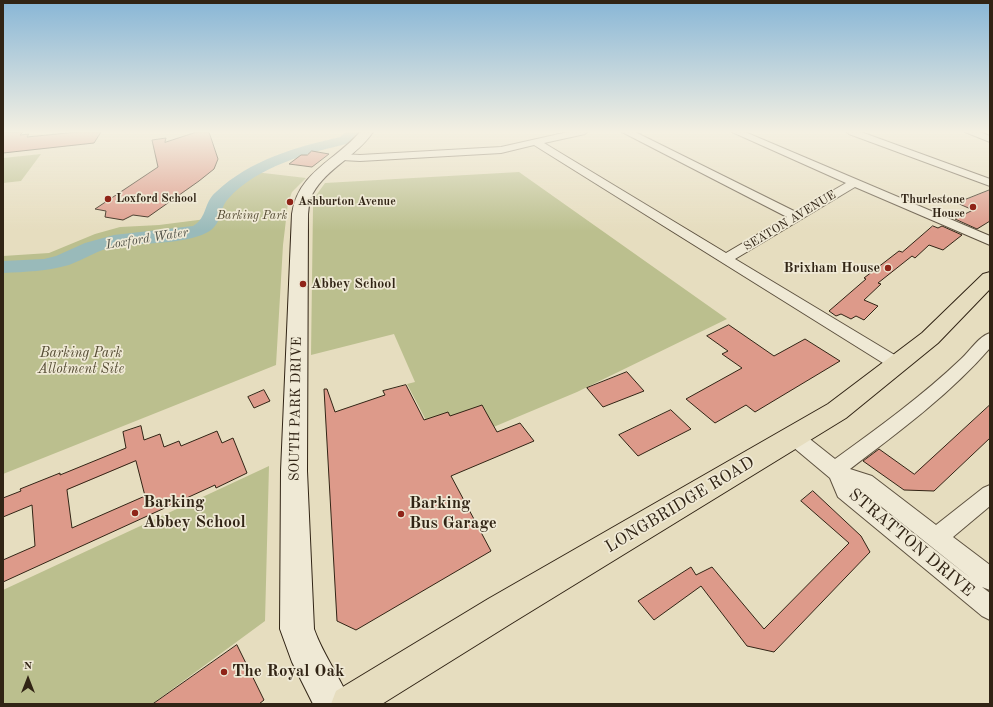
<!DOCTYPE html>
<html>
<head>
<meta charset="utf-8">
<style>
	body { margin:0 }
	#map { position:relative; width:993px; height:707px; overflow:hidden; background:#e6ddbf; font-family:"Old Standard TT",serif }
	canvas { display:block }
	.frame { position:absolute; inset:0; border:4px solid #312415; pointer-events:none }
	.north { position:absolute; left:8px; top:659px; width:40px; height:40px; -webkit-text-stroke:3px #efe9d5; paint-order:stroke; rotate:0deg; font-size:11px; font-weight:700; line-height:16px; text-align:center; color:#312415 }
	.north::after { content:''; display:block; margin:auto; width:14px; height:18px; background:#312415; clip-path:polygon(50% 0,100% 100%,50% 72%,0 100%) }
</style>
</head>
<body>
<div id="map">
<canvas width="993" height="707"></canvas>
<div class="frame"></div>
<div class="north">N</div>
</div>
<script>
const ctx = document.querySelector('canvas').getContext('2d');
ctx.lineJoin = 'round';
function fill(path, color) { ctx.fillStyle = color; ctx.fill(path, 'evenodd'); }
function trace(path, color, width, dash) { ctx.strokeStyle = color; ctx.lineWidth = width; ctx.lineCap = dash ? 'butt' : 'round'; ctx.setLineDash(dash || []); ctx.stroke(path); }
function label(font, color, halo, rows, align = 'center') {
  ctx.font = font + ' "Old Standard TT",serif'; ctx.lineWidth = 3.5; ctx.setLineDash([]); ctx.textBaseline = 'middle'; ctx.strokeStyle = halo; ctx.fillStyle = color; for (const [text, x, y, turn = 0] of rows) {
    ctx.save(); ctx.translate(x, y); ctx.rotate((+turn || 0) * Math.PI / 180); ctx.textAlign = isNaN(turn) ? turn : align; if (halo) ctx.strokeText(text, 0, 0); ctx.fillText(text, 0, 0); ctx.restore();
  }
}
fill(new Path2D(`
	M41 154 21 181 3 183V158Z
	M255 172 306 178 292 192 288 203 283 245 276 365 3 474V269L47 266 64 261 80 253 113 243 186 235 201 231 210 226 213 221 222 197Z
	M519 172 727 319 577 392 441 449 407 384 415 382 394 334 311 355 313 207 315 197 325 183Z
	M206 219 203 225 194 229 108 240 87 246 50 261 3 265V256L49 253 95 234 120 227 159 225Z
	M269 466 265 621 152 704H3V590Z`), '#bbbf8e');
fill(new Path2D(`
	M346 132H360L354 141 350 143C309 153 257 166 228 199 218 210 223 225 206 233 185 244 141 243 117 246 99 249 85 259 69 265 47 271 26 272 3 273V261L44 259 56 256 85 243 114 235 193 226C208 217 203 203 216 192 250 160 296 147 340 137Z`), '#99baba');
const building = new Path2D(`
	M23 132 20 135 29 134 27 137 77 132H101L94 143 3 153V133Z
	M197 132H209L218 159 214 169 199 181 148 217 133 215 123 220 105 217 106 211 95 209 158 167 152 140 166 138 165 142Z
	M312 151 329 154 312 167 289 164 301 155H307Z
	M990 190V221L977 229 955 219 973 210 957 203Z
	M933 226 938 228 942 226 962 235 943 250 929 245 915 258 912 256 878 283 881 284 864 300 878 306 864 320 856 316 851 319 841 314 836 316 829 311 866 279 864 278 899 251 902 252Z
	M729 325 774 356 805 339 840 361 755 412 746 405 715 423 686 399 742 368 722 354 728 351 707 336Z
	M627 372 644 391 603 407 587 388Z
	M406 385 424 420 448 412 450 416 482 405 497 432 520 423 534 441 451 476 491 551 356 630 337 621 324 389H327L335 412 385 395 383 391Z
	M264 390 270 401 254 408 248 397Z
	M990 405V438L934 491 904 490 863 461 879 449 914 474Z
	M671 410 691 429 638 456 619 435Z
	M141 426 144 440 160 434 164 447 179 441 181 446 217 431 222 443 233 438 247 473 216 488 215 485 3 582V560L35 546 32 505 3 517V498L21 491 20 489 60 473V475L126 448 123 432ZM136 461 145 496 72 528 67 490Z
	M813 491 861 536 870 552 774 652 747 646 701 586 654 620 638 601 691 567 696 575 712 567 764 629 849 543 801 501Z
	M237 645 264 700 259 704H153Z`);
fill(building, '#dd9a8a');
trace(building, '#312415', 1);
const street = new Path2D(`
	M568 132H587L585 134 544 143 726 253 787 217 622 132H635L796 212 846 183 732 132H745L990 236V245L855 187 735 259 903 360 905 364 903 368 897 370 891 368 534 145 501 153 360 161 342 160 337 157 342 154 360 155 501 147Z
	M847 132H861L990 179V186L849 134Z
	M965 132H980L990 136V142Z
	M990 333V348C950 394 899 432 850 469L872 476 936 525 983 488 990 485V506L953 537 990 565V590L982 587 990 593V620L982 616 838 497 830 478 787 442 785 437 787 432 794 430 801 432 835 459C878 428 922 396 961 359 970 351 979 336 990 333ZM855 487 858 488 973 580Z`);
const secondary = new Path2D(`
	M360 132H373C357 156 327 168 313 193 309 199 309 207 308 214L307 471 314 629C323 655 341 678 351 704H313L292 662 280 629 281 471 292 214C298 172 335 161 360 132Z`);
const primary = new Path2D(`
	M990 272V289L938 343 846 418 512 623 382 704H331L336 691 488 599 828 404 922 333 983 274Z`);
trace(street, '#5e5240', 2);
trace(secondary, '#312415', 2);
trace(primary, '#312415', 2);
fill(street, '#efe9d5');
fill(secondary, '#efe9d5');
fill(primary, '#e6ddbf');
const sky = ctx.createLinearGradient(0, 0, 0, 231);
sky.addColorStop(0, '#88b6d6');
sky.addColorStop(0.57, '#f4f0e2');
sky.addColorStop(1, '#f4f0e200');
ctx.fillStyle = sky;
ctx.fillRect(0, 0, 993, 231);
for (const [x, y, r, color] of [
	[108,199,4,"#8f2418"],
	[290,202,4,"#8f2418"],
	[973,207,4,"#8f2418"],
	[888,268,4,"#8f2418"],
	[303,284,4,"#8f2418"],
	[135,513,4,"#8f2418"],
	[401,514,4,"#8f2418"],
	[224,672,4,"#8f2418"]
]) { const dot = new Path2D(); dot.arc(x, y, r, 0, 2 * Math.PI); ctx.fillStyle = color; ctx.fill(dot); trace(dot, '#efe9d5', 1.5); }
label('bold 12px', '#312415', '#efe9d5', [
	["Loxford School",116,199],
	["Thurlestone",965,200,"right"],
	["House",965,214,"right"],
	["Ashburton Avenue",298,202]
], 'left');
label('italic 12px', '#544b33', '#efe9d5', [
	["Barking Park",252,216]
]);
label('12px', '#312415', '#efe9d5', [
	["SEATON AVENUE",790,221,-31]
]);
label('italic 13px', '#505147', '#efe9d5', [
	["Loxford Water",147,239,-9]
]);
label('bold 14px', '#312415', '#efe9d5', [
	["Brixham House",880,268],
	["Abbey School",311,284,"left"]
], 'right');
label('italic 14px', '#544b33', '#efe9d5', [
	["Barking Park",81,353],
	["Allotment Site",81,369]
]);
label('14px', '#312415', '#efe9d5', [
	["SOUTH PARK DRIVE",296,409,-89]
]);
label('bold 17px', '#312415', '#efe9d5', [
	["Barking",143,503],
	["Abbey School",143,523],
	["Barking",409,504],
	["Bus Garage",409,524],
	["The Royal Oak",232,672]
], 'left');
label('17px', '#312415', '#efe9d5', [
	["LONGBRIDGE ROAD",680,505,-31],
	["STRATTON DRIVE",911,543,40]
]);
</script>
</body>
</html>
